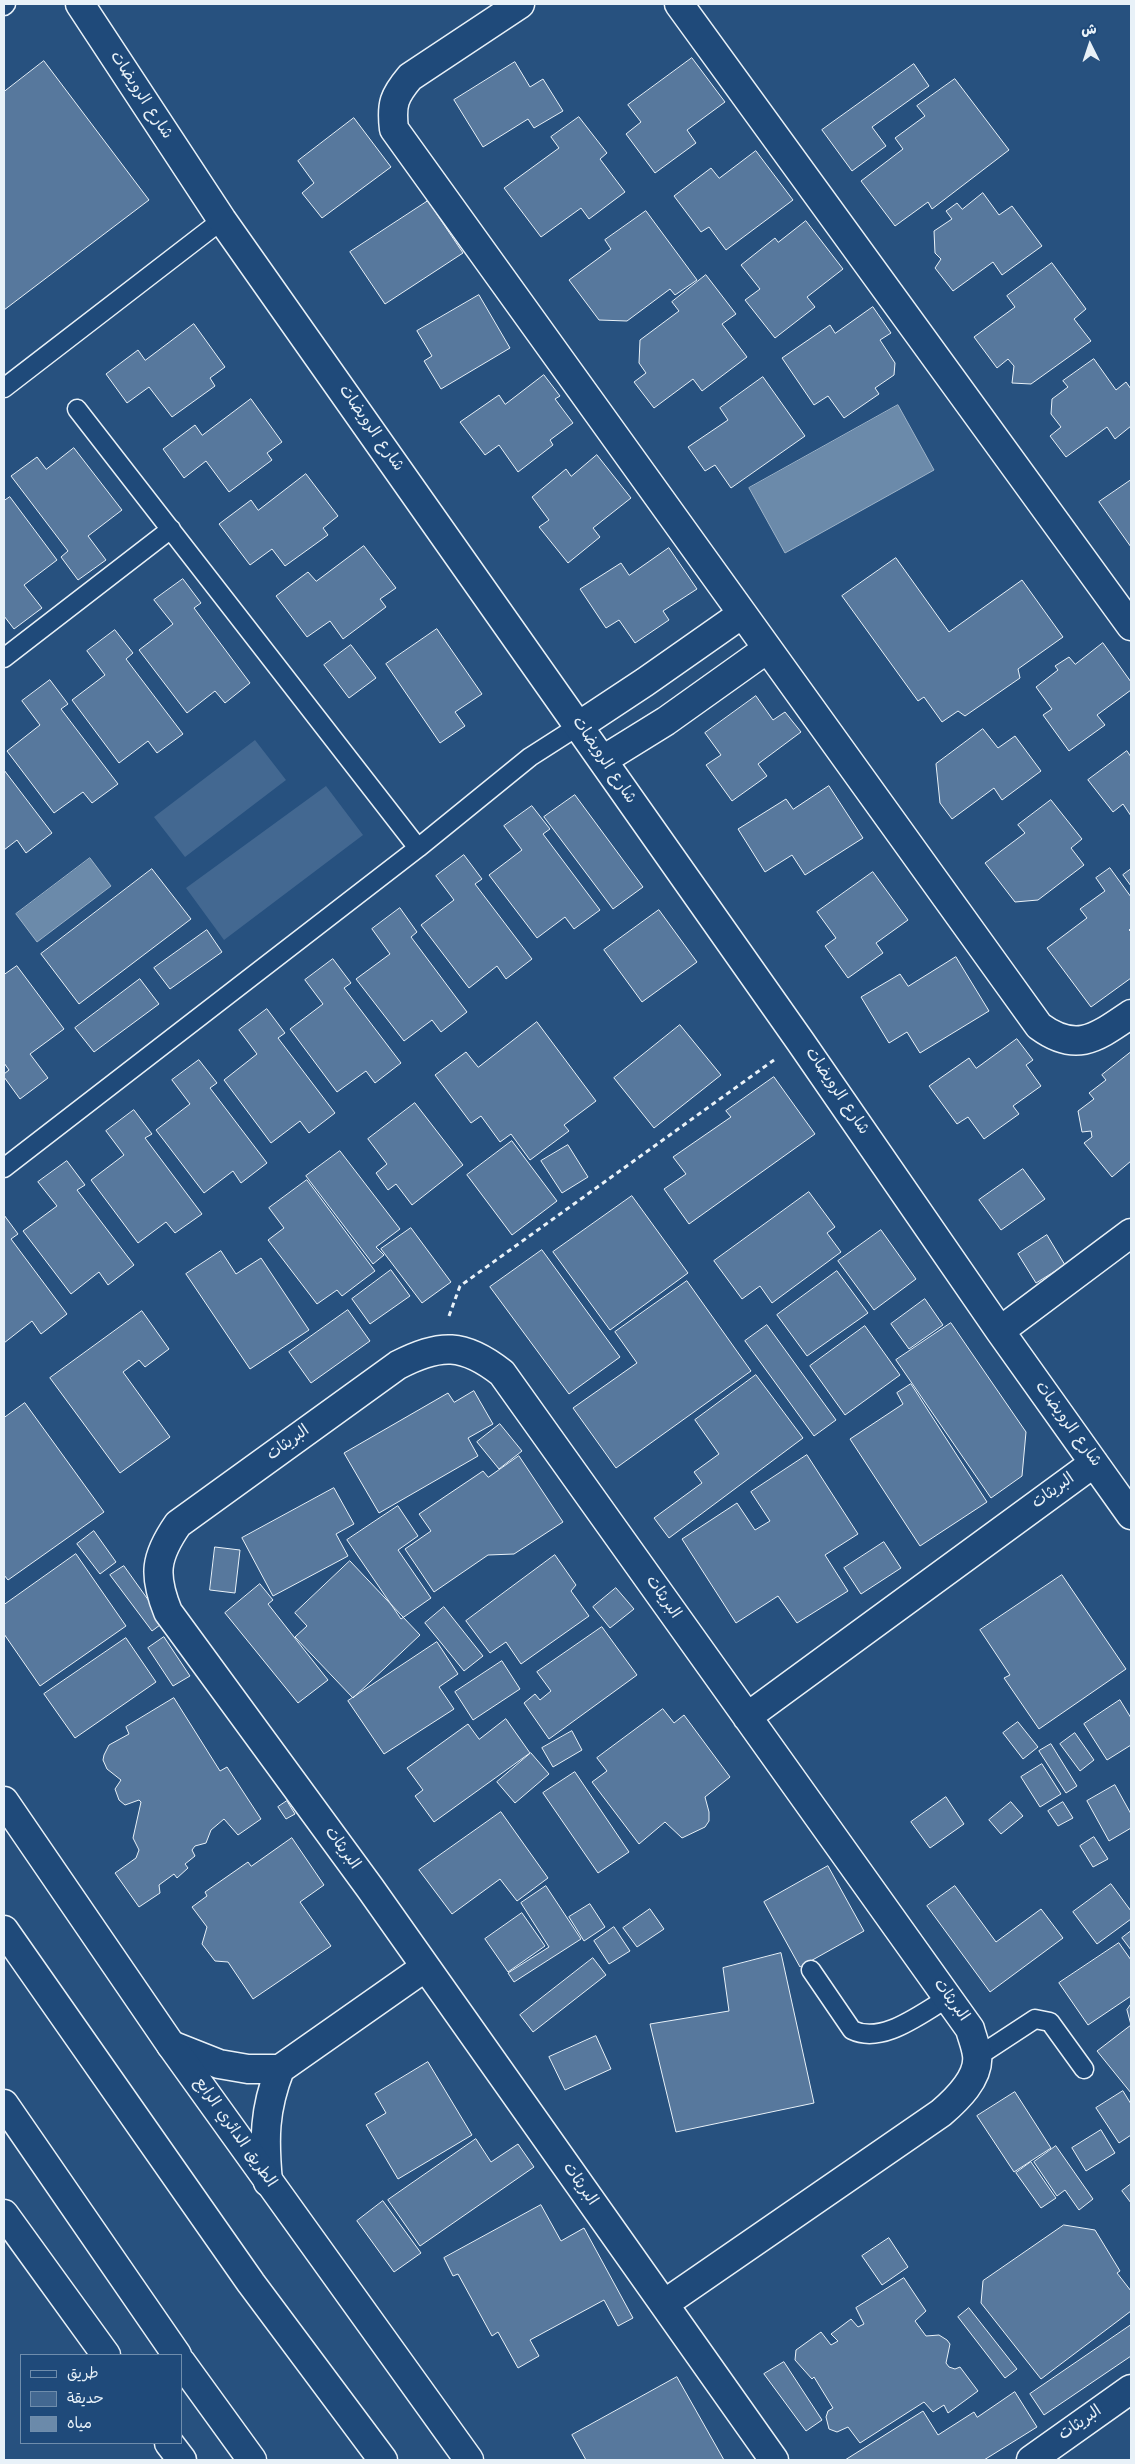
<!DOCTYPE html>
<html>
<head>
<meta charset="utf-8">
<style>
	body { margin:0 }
	#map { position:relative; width:1135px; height:2464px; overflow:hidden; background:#27517f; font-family:Kalam,"Playpen Sans Arabic",sans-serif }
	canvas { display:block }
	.frame { position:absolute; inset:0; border:5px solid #e8f1f8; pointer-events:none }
	.legend { position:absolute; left:20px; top:2354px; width:162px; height:90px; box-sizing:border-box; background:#1f4a7a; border:1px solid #6f8dac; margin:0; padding:6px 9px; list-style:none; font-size:15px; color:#e8f1f8 }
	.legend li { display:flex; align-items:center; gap:10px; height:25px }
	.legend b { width:25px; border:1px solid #6f8dac }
	.north { position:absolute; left:1065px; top:20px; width:50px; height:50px; -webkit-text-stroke:4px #1f4a7a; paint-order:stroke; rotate:356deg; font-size:14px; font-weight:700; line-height:20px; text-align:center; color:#e8f1f8 }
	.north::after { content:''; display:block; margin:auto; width:18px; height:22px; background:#e8f1f8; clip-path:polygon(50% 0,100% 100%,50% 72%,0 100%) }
</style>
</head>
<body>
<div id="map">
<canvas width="1135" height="2464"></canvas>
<div class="frame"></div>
<ul class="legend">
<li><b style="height:6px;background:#1f4a7a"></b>طريق</li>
<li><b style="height:14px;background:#436891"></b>حديقة</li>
<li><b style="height:14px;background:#6b8aaa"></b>مياه</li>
</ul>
<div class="north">ش</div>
</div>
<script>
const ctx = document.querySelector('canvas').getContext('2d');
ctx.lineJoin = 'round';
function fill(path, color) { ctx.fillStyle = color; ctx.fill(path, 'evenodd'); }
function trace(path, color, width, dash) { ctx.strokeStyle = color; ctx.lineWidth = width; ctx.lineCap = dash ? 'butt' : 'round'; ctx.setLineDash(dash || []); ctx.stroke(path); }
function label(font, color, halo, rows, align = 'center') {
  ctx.font = font + ' Kalam,"Playpen Sans Arabic",sans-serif'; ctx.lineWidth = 5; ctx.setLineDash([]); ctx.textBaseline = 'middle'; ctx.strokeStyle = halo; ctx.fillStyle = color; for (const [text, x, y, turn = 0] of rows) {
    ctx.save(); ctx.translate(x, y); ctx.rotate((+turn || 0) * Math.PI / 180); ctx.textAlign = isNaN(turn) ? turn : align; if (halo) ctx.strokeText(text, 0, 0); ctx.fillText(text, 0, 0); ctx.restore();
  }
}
fill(new Path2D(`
	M255 740 286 780 185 857 154 817Z
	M326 786 363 835 224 940 186 888Z`), '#436891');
const water = new Path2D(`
	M898 405 934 470 785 553 749 488Z
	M90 858 111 886 37 942 16 914Z`);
fill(water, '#6b8aaa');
trace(water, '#9db3c9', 1);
const building = new Path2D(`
	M692 58 725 102 687 130 696 143 655 173 626 134 641 122 628 105Z
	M44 61 149 200 4 310V92Z
	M515 62 530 87 543 79 563 111 534 128 528 119 483 147 454 100Z
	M914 64 929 86 872 127 886 146 852 171 822 130Z
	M955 79 1009 150 932 209 928 202 895 226 861 181 903 149 895 138 925 116 917 106Z
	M579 117 607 153 600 159 625 192 589 219 581 208 541 237 504 188 559 148 551 137Z
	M354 118 391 167 322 218 302 193 314 183 298 161Z
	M756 151 793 200 726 250 709 227 701 232 674 196 711 168 719 178Z
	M983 193 999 215 1012 206 1042 246 1002 275 993 262 953 291 935 268 941 259 935 253 934 231 952 219 946 211 957 203 962 209Z
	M428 201 463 253 385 304 350 252Z
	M646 211 697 280 675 295 670 289 627 321 599 320 569 280 611 249 605 240Z
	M806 221 843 269 807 297 815 307 775 338 745 300 760 289 741 265 775 238 778 242Z
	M1052 263 1086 309 1074 319 1091 341 1031 384 1012 383 1014 366 1008 359 997 368 974 337 1015 307 1007 296Z
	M706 275 736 314 722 324 747 357 702 391 693 379 654 408 634 382 646 373 639 363 640 340 679 311 672 302Z
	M479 295 510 348 441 389 424 361 432 356 417 331Z
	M873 307 891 333 880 340 895 363 894 375 875 388 879 394 844 418 828 396 814 405 782 358 830 325 835 333Z
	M194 324 225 367 210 378 215 386 172 417 149 387 127 403 106 374 138 350 145 360Z
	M1094 359 1116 390 1126 382 1131 389V426L1115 439 1107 427 1066 457 1050 436 1061 427 1051 414 1052 399 1068 387 1063 381Z
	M544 375 560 396 555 399 573 423 550 440 553 445 518 472 499 445 485 455 460 422 499 395 505 404Z
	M763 377 805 436 731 488 715 465 705 471 688 447 728 420 720 408Z
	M251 399 282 442 267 453 272 460 229 492 206 461 184 478 163 449 195 425 202 435Z
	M74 448 122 510 88 536 106 560 78 580 61 557 68 551 11 476 37 457 46 469Z
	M597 455 631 498 593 528 600 537 568 563 539 527 549 520 532 497 566 469 571 476Z
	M306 474 338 516 323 528 328 535 285 566 272 549 250 565 219 524 251 500 258 510Z
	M1131 480V547L1099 502Z
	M10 497 57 560 24 585 42 608 14 629 4 616V501Z
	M364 546 396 588 380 599 386 607 343 639 330 621 307 637 276 596 308 572 316 581Z
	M669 548 697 589 663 611 669 620 635 643 619 620 606 628 580 589 621 563 629 575Z
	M896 558 949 632 1022 580 1063 637 1018 669 1020 678 965 716 958 711 942 722 924 697 918 701 842 596Z
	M183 579 201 603 194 608 250 683 225 703 215 691 187 713 139 650 173 624 154 600Z
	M437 629 482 694 455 712 465 726 440 743 386 664Z
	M115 630 133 653 126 659 183 734 157 753 148 741 119 763 72 700 105 675 87 651Z
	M1103 643 1131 682V690L1097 715 1105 725 1069 751 1043 715 1052 709 1036 687 1058 670 1055 666 1069 657 1075 664Z
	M351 645 376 678 349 698 324 665Z
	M50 680 68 704 61 709 118 784 92 803 83 792 54 813 7 751 40 725 22 701Z
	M756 696 773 720 785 712 801 732 758 764 767 776 732 801 706 765 721 755 705 733Z
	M983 729 998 748 1015 736 1041 771 1002 800 994 788 952 819 940 803 936 764Z
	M1127 751 1131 757V816L1123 804 1113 812 1088 780Z
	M4 770 52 833 26 853 17 840 4 850Z
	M829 786 863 838 805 875 792 855 765 872 738 829 786 799 793 809Z
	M575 795 643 887 613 909 544 817Z
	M1051 800 1082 839 1071 848 1084 865 1038 900 1015 902 985 863 1025 833 1018 825Z
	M532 806 550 829 543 834 600 910 574 929 565 917 537 938 489 875 522 850 504 826Z
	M464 855 482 879 475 884 532 959 506 979 497 966 469 988 421 925 454 900 436 876Z
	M1110 868 1131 897V928L1129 930 1131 932V978L1091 1007 1047 948 1087 918 1080 909 1105 891 1096 878Z
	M152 869 191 919 79 1004 41 954Z
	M1131 869V886L1123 875Z
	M873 872 908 920 876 943 883 953 848 978 825 946 836 938 817 912Z
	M400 908 417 932 411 937 467 1012 441 1032 432 1020 404 1041 356 979 390 954 372 929Z
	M659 910 697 962 642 1002 604 950Z
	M207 930 222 952 170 989 154 968Z
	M956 957 989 1011 920 1053 907 1032 889 1043 861 997 900 974 908 986Z
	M333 959 351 983 344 988 401 1063 375 1083 366 1071 337 1092 290 1029 323 1004 305 980Z
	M17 966 64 1029 30 1054 48 1078 20 1099 4 1077V1074L9 1070 4 1063V975Z
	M140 979 159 1004 94 1052 75 1028Z
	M267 1009 285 1033 278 1038 335 1113 309 1133 300 1121 271 1143 224 1080 257 1054 239 1030Z
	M537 1022 596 1101 564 1125 569 1131 530 1160 511 1134 500 1142 481 1116 471 1123 435 1075 466 1052 478 1067Z
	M680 1025 721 1075 654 1128 614 1078Z
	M1017 1039 1033 1060 1026 1065 1041 1086 1013 1106 1019 1114 984 1139 968 1117 957 1124 929 1086 969 1058 976 1068Z
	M1131 1052V1161L1112 1177 1084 1143 1092 1137 1091 1131 1082 1132 1078 1111 1094 1099 1089 1093 1106 1080 1102 1075Z
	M199 1060 217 1083 210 1088 267 1163 241 1183 233 1171 204 1193 156 1130 190 1104 172 1080Z
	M774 1077 815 1134 689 1224 664 1189 686 1174 673 1157 731 1117 726 1111Z
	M415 1103 463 1165 412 1205 396 1184 388 1190 376 1173 387 1164 368 1139Z
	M134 1110 152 1134 145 1138 202 1214 175 1233 166 1222 138 1243 91 1180 124 1155 106 1131Z
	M512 1141 557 1201 512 1235 467 1175Z
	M568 1145 588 1177 562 1193 541 1161Z
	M340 1151 400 1229 376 1247 384 1255 373 1264 306 1176Z
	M67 1161 85 1185 77 1190 134 1265 108 1285 99 1272 71 1294 23 1231 57 1206 38 1182Z
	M1023 1169 1045 1199 1001 1230 979 1200Z
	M307 1180 375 1271 342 1296 337 1290 317 1304 268 1240 284 1228 269 1208Z
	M809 1192 835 1227 827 1233 841 1252 772 1303 760 1286 742 1299 714 1261Z
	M632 1196 688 1273 610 1330 553 1252Z
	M4 1215 18 1234 11 1239 67 1314 41 1334 32 1321 4 1343Z
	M411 1228 451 1282 422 1303 381 1249Z
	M881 1230 916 1279 874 1310 838 1261Z
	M1047 1235 1065 1265 1036 1283 1018 1254Z
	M542 1250 620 1357 569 1394 490 1287Z
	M221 1251 236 1274 261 1258 309 1330 250 1369 186 1274Z
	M391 1270 410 1296 370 1324 352 1299Z
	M837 1271 868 1313 807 1356 777 1315Z
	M687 1281 751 1371 616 1468 573 1408 637 1363 615 1332Z
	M925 1299 943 1325 909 1349 891 1324Z
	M348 1310 370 1341 311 1383 289 1352Z
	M142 1311 169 1349 145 1367 139 1360 123 1372 170 1437 120 1473 50 1378Z
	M951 1323 1026 1432 1022 1476 991 1498 896 1360Z
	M767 1325 836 1420 814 1436 745 1341Z
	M865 1326 900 1375 845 1415 810 1366Z
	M756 1375 803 1438 669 1538 654 1518 702 1483 694 1472 719 1454 695 1420Z
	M911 1384 987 1502 920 1546 850 1439 903 1404 897 1393Z
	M474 1391 493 1424 468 1438 478 1456 379 1513 344 1453 448 1393 454 1402Z
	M25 1403 104 1512 8 1580 4 1575V1418Z
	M500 1424 522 1451 499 1469 477 1442Z
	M807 1455 858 1534 825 1555 848 1591 797 1623 778 1596 736 1623 682 1539 737 1503 755 1530 770 1521 751 1492Z
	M519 1456 563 1522 514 1554 488 1555 434 1592 405 1549 431 1531 419 1514 483 1471 488 1477Z
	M334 1488 354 1524 336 1534 348 1556 273 1596 242 1538Z
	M398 1506 418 1536 398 1550 431 1598 401 1619 347 1540Z
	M94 1531 116 1562 100 1574 77 1544Z
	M884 1542 901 1568 861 1594 844 1568Z
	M215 1547 240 1550 235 1593 210 1590Z
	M76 1554 126 1626 40 1686 4 1634V1605Z
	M555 1555 576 1585 571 1591 589 1616 521 1664 506 1642 490 1653 466 1621Z
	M350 1561 420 1635 353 1698 295 1637 307 1626 295 1613Z
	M124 1566 164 1622 152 1631 110 1575Z
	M1062 1575 1126 1669 1039 1729 1004 1678 1010 1675 980 1630Z
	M260 1584 273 1600 268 1604 328 1680 298 1703 225 1613Z
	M616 1588 634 1609 610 1628 593 1607Z
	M444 1607 483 1656 464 1671 425 1623Z
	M602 1627 637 1675 549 1739 524 1703 535 1694 540 1700 551 1691 537 1672Z
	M164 1637 190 1676 173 1686 148 1648Z
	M126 1638 156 1682 75 1738 44 1694Z
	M437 1642 458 1674 439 1687 454 1709 384 1754 348 1701Z
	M502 1661 520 1689 473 1720 455 1692Z
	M174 1698 220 1771 227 1767 261 1819 238 1835 224 1819 211 1830 206 1843 195 1846 192 1850 195 1856 185 1864 188 1868 177 1878 174 1874 159 1885 160 1893 139 1907 115 1873 136 1858 139 1850 133 1838 141 1802 139 1800 125 1805 119 1800 115 1789 121 1780 107 1769 103 1760 104 1755 109 1745 129 1734 126 1727Z
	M1120 1700 1131 1718V1745L1107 1760 1084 1724Z
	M663 1709 674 1723 684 1715 730 1777 705 1797 709 1812V1821L705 1827 682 1838 665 1822 639 1844 592 1782 607 1771 597 1758Z
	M506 1719 530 1753 434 1822 415 1796 423 1790 407 1768 468 1724 479 1739Z
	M1018 1722 1038 1747 1023 1759 1003 1733Z
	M572 1731 582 1750 553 1767 542 1748Z
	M1075 1733 1094 1760 1080 1771 1060 1744Z
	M1051 1744 1077 1786 1066 1793 1039 1751Z
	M531 1753 549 1774 515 1803 497 1782Z
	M1042 1764 1061 1794 1040 1807 1021 1777Z
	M575 1772 629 1852 598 1873 543 1793Z
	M1115 1785 1131 1814V1828L1109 1841 1087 1801Z
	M946 1797 964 1824 930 1848 911 1822Z
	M287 1801 295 1814 286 1819 278 1807Z
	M1011 1802 1023 1816 1001 1834 989 1820Z
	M1063 1802 1073 1818 1058 1826 1048 1811Z
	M501 1812 548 1878 517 1901 500 1879 452 1914 419 1870Z
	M1094 1837 1108 1859 1093 1867 1080 1846Z
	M292 1838 324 1885 300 1902 331 1946 253 1999 228 1962 215 1961 202 1944 207 1927 192 1907 207 1896 205 1892 248 1862 251 1866Z
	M828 1866 864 1931 800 1967 764 1902Z
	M1111 1884 1131 1911V1919L1097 1944 1073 1912Z
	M546 1886 581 1939 514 1982 508 1973 549 1947 521 1903Z
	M955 1886 996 1942 1041 1909 1063 1938 990 1992 927 1906Z
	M590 1904 605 1927 584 1941 569 1917Z
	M650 1909 664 1929 637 1947 623 1928Z
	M522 1913 545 1946 508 1972 485 1939Z
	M614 1927 630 1951 609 1964 594 1941Z
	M1131 1931V1950L1122 1938Z
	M1119 1943 1131 1960V1996L1088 2025 1059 1983Z
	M781 1953 814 2103 676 2132 650 2024 729 2011 723 1968Z
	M593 1958 606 1975 533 2032 520 2015Z
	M1131 2004V2093L1097 2051 1131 2025 1127 2010Z
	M596 2036 611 2069 565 2090 549 2057Z
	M428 2062 472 2135 398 2179 366 2125 386 2113 375 2094Z
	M1123 2091 1131 2104V2135L1119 2143 1096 2108Z
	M1015 2092 1051 2148 1014 2172 977 2116Z
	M1101 2130 1115 2153 1086 2171 1072 2148Z
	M476 2139 491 2162 518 2144 534 2167 420 2246 388 2200Z
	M1056 2146 1093 2199 1079 2210 1065 2190 1057 2196 1034 2162Z
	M1031 2162 1056 2198 1041 2208 1016 2173Z
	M1131 2184V2203L1122 2191Z
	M383 2201 421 2253 394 2272 357 2221Z
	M541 2205 561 2241 584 2228 633 2318 618 2326 604 2300 530 2340 539 2356 518 2368 498 2332 492 2336 458 2274 453 2276 444 2258Z
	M1064 2225 1095 2230 1120 2271 1117 2273 1131 2291V2311L1041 2379 981 2303 983 2281Z
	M889 2238 908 2267 882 2285 862 2256Z
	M904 2278 926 2311 915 2321 926 2336 939 2335 947 2340 950 2344 946 2363 949 2367 955 2369 960 2367 978 2391 948 2413 944 2405 933 2412 924 2402 860 2443 848 2427 837 2432 829 2429 826 2417 828 2411 833 2408 814 2377 812 2379 795 2360 796 2350 821 2332 831 2345 838 2341 831 2334 851 2319 858 2327 864 2324 856 2308Z
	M969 2308 1017 2369 1005 2378 958 2317Z
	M1131 2325V2356L1044 2415 1030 2394Z
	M784 2362 822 2420 806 2431 764 2374Z
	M677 2377 724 2460H586L572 2435Z
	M1015 2392 1037 2427 984 2460H845L923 2411 938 2435 974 2412 977 2417Z`);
fill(building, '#57789d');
trace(building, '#e8f1f8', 1);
const lane = new Path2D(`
	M4 6 6 4
	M4 388 222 220
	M77 409 418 848
	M4 658 171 529
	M4 1168 418 848 530 757 580 725
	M811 1970 852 2030C883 2045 921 2013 948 1998
	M977 2057 1035 2019 1050 2022 1084 2069`);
const street = new Path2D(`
	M80 4 222 220 800 1041 1000 1331 1131 1515
	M520 4 410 77C394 96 391 104 394 129L1039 1026C1077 1054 1097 1037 1131 1014
	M679 4 1131 626
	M580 725 645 682 742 614
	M603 760 666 721 767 649
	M1000 1331 1131 1233
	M747 1717 1094 1463
	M171 2045 219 2064 248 2069H280L424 1968
	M268 2182C264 2139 264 2110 280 2069
	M664 2304 941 2113C956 2100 980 2078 977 2055 976 2046 972 2037 970 2029L502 1373C464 1343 440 1343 398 1365L178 1524C155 1557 153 1575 168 1612L370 1888 774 2460
	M1031 2460 1131 2389`);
const secondary = new Path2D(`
	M4 1801 171 2045 469 2460
	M4 2214 106 2355
	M169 2443 182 2460`);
const highway = new Path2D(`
	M4 1930 251 2283 383 2460
	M4 2104 177 2355
	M181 2362 252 2460`);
trace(lane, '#e8f1f8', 21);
trace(street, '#e8f1f8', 31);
trace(secondary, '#e8f1f8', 31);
trace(highway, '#e8f1f8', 31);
trace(new Path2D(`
	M449 1316 460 1286 774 1060`), '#e8f1f8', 3, [5, 4]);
trace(lane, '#1f4a7a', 18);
trace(street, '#1f4a7a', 28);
trace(secondary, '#1f4a7a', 28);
trace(highway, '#1f4a7a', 28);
label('16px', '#e8f1f8', '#1f4a7a', [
	["شارع الرويضات",140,96,57],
	["شارع الرويضات",370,429,55],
	["شارع الرويضات",603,761,56],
	["شارع الرويضات",836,1092,56],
	["شارع الرويضات",1067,1425,54],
	["البريثات",289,1444,-36],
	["البريثات",1054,1492,-36],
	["البريثات",662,1598,55],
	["البريثات",341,1849,54],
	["البريثات",950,2001,54],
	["الطريق الدائري الرابع",234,2133,55],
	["البريثات",579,2185,55],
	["البريثات",1081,2424,-35]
]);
</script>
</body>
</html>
